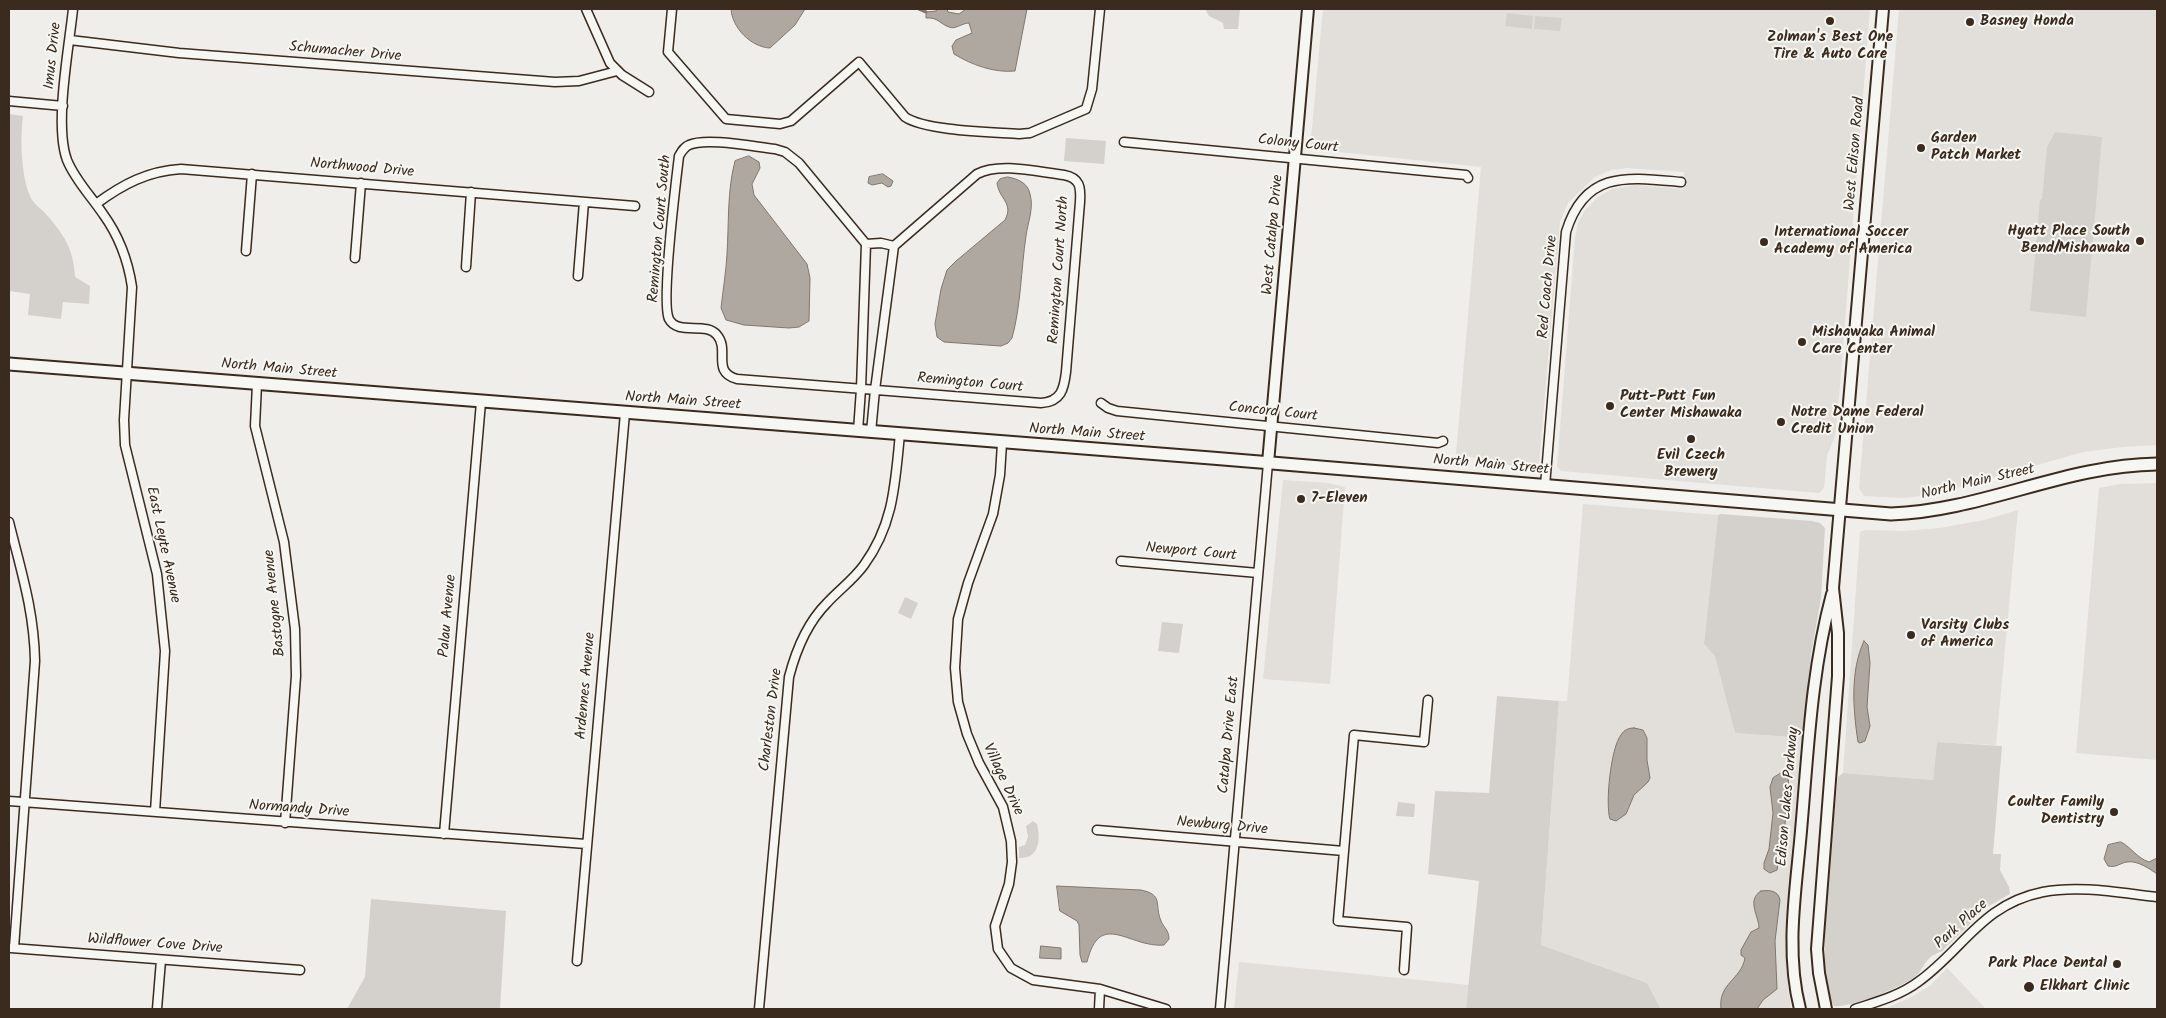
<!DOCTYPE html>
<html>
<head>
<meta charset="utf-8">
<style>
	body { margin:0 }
	#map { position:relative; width:2166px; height:1018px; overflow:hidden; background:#efeeea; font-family:Kalam,sans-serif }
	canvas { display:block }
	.frame { position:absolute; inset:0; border:10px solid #3b2a1e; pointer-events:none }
</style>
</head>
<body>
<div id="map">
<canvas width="2166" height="1018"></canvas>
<div class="frame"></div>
</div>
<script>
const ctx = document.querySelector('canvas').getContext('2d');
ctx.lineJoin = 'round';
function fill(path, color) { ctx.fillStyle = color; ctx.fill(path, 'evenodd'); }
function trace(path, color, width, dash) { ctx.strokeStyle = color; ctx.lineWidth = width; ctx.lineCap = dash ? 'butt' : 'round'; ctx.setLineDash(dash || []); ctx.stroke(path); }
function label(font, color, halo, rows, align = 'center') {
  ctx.font = font + ' Kalam,sans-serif'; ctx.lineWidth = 4; ctx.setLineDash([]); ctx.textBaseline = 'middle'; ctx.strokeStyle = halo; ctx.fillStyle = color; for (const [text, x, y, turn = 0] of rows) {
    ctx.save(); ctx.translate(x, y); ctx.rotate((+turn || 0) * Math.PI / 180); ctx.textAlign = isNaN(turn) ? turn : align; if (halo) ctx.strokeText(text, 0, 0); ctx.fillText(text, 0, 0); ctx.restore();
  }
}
fill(new Path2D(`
	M1323 9H1870L1838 410 1835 436 1827 456 1824 488 1819 493 1561 471 1557 467 1575 237 1578 223 1585 210 1598 197 1612 189 1636 185 1683 189 1684 172 1626 168 1612 170 1595 177 1568 203 1560 222 1539 463 1532 468H1525L1456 454 1481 167 1310 149Z
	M1899 9H2157V445L2123 447 2083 452 1931 495 1902 498 1864 496 1859 488Z
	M1283 480 1328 483 1345 487 1330 684 1263 679Z
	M2157 483V760L2076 753 2099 488 2120 484Z
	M1583 504 1718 515 1704 644 1715 655 1735 733 1803 738 1787 923 1786 970 1791 1009H1661L1647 983 1541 945 1559 701H1567Z
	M2018 510 1996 745 1937 742 1933 780 1843 773 1860 532 1865 530 1904 531 1940 528 1984 520Z
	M1239 962 1469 985 1466 1009H1234Z
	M1947 968 1986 1009H1884L1910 998 1931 985Z`), '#e2dfdb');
fill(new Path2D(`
	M1205 9H1240L1238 29H1224L1223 23 1209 16Z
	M1507 13 1533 16 1532 29 1505 26Z
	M1535 16 1562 18 1560 31 1534 29Z
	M9 114 23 116C20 139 21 174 30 196 32 202 40 208 45 213 63 233 74 249 75 277L90 286 89 304 63 302 61 319 28 315 30 294 9 291Z
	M2055 132 2102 137 2086 317 2030 311 2040 200 2042 199 2047 147Z
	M1066 138 1106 141 1104 164 1064 161Z
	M1721 514 1812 521 1820 523 1825 528 1821 598 1811 654 1803 738 1735 733 1715 656 1704 644 1718 515Z
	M905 597 918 603 911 619 898 613Z
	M1162 622 1183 624 1179 653 1158 651Z
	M1497 696 1559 701 1541 945 1647 983 1661 1009H1466L1479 881 1428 874 1435 791 1489 793Z
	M1937 742 2002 746 1993 854H2001L2000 870 2009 887 2010 894 1987 907 1942 951C1936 954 1931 955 1927 961 1922 966 1922 971 1916 976 1904 986 1848 1009 1834 1006 1813 979 1834 817 1838 777L1843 773 1933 780Z
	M1398 802 1415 804 1414 817 1396 816Z
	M1033 821 1037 824C1041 840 1039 859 1019 858V847L1025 845 1028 837 1026 826Z
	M371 899 506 911 500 1009H347L365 977Z`), '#d4d1cc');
const water = new Path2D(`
	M731 9H805L795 25 770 48C751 47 732 28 731 9Z
	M936 9H947L948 12 959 14 966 9H1027L1015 71C994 73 972 65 954 54L952 46 956 40 972 33 969 23C962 23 955 30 949 27 940 24 938 17 926 18V12L936 11Z
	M749 156 759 162 760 168 752 184 754 195 807 264 810 278 809 321 799 327 789 328 744 325 726 320 721 308C723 290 726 272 727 254 729 223 727 191 735 161Z
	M883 174 893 181 891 186 888 187 882 183 872 185 868 183 869 177Z
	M1008 177C1018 179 1028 183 1030 194 1034 208 1028 222 1026 236 1021 269 1021 306 1012 338L1008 343 1001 346 944 342 937 337 935 324 941 289 947 270 956 261 1005 220C1014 203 999 199 997 183L1000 179Z
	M1864 641 1868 645 1870 663 1867 707 1870 726 1865 741 1860 743 1858 742C1853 709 1850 671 1864 641Z
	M1634 728 1643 730 1647 738V760L1650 778 1648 782 1634 795 1626 814 1616 821 1610 819C1605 804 1611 747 1621 735 1624 730 1628 728 1634 728Z
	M1783 772 1788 779 1789 786 1784 834 1777 870 1770 873 1764 869V863L1769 849 1773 813 1770 787 1773 778Z
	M2121 842C2132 848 2137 858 2149 862L2157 858V874C2150 869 2137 860 2127 862 2120 863 2116 868 2108 866L2104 859 2108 845Z
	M1057 886 1141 890C1164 895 1154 904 1161 921 1164 928 1169 930 1169 939L1164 945C1129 948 1100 909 1087 962H1082L1080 955 1079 925 1077 921 1060 911Z
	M1761 891C1769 890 1778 890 1780 900L1775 941 1777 989 1763 1000 1757 1009H1721C1718 983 1741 980 1745 958L1741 955V950L1751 932 1759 928C1759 916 1746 900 1761 891Z
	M1041 946 1061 948V959L1040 958Z`);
fill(water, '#afa8a1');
trace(water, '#81766d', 1);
trace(new Path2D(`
	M919 9 926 12`), '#81766d', 3);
const minor = new Path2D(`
	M73 9C69 48 54 125 67 160 75 180 91 196 103 214 119 236 128 260 132 287L124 420 125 445 157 574 165 651 155 812
	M586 9 610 63 622 75 649 92
	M672 9 668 52 726 119 780 124 791 121 859 62 905 117C926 131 992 132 1019 134L1030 133 1086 109 1092 89 1100 9
	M70 40 179 53 555 82 579 81 617 71
	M9 101 63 106
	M1124 142 1466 175 1468 178
	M96 204C123 184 148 171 181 169L635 206
	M866 244 799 163 785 152 775 149C755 147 706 137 689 145 684 147 682 151 679 156 676 181 661 303 669 319 678 336 706 321 717 335 730 350 711 372 737 379L1041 403C1061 402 1064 389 1066 372L1080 202C1081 187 1080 178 1064 175 1038 172 1000 162 977 174L894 246
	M866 244 881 243 894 246
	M246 251 252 174
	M355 258 361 183
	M466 267 471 192
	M578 276 584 202
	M257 384 255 426 284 542 295 629 296 676 285 823
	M1101 403 1108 408 1117 411 1438 443 1443 441
	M858 431 861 389 866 244
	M871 432 875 390 894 246
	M1002 443 1000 475 993 514 968 583 958 619 955 668 958 702 967 734 979 763 1003 807 1011 841 1012 862 1009 884 995 926 998 949 1011 968 1033 980 1100 989 1166 1009
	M1545 486 1566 232C1585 170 1628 177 1681 182
	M9 522C21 571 34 610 35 661L14 948
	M1121 561 1258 573
	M9 801 586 844
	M1097 830 1344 851
	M444 834 481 402
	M11 948 300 970
	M577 961 625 413
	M1404 970 1407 927 1338 921 1354 735 1424 742 1428 700
	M157 1009 161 960
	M759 1009 789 677C796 650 807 623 827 603 839 590 854 579 864 565 894 524 895 483 900 434
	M1099 1009 1100 989
	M1220 1009 1268 463
	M1855 1009C1876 1002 1899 996 1918 982 1963 950 1982 904 2043 892 2080 885 2120 893 2157 897`);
const tertiary = new Path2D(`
	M1268 463 1308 9
	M1800 1009C1785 951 1796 890 1801 831 1808 752 1811 672 1832 594
	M1826 1009 1819 973 1817 949 1838 676V633L1833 588 1883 9`);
const secondary = new Path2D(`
	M9 364 1211 458 1891 514C1982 511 2065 465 2157 464`);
trace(minor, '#3b2a1e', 11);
trace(tertiary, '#3b2a1e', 14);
trace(secondary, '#3b2a1e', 15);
trace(minor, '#f6f6f2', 8);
trace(tertiary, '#f6f6f2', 10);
trace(secondary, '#f6f6f2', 11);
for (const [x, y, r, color] of [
	[1830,21,5,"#3b2a1e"],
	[1970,22,5,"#3b2a1e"],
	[1921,148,5,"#3b2a1e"],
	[2140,241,5,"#3b2a1e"],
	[1764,242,5,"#3b2a1e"],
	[1802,342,5,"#3b2a1e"],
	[1610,406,5,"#3b2a1e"],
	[1781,422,5,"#3b2a1e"],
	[1691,439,5,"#3b2a1e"],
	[1301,499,5,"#3b2a1e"],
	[1911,635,5,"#3b2a1e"],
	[2114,812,5,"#3b2a1e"],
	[2117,964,5,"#3b2a1e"],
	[2029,987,6,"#3b2a1e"]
]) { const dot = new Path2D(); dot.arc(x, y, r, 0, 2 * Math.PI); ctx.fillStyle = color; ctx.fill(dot); trace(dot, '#f6f6f2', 2); }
label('bold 15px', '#3b2a1e', '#f6f6f2', [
	["Basney Honda",1980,22],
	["Zolman's Best One",1830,38,"center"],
	["Tire & Auto Care",1830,55,"center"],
	["Garden",1931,139],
	["Patch Market",1931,156],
	["Hyatt Place South",2130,232,"right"],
	["Bend/Mishawaka",2130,249,"right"],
	["International Soccer",1774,233],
	["Academy of America",1774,250],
	["Mishawaka Animal",1812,333],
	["Care Center",1812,350],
	["Putt-Putt Fun",1620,397],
	["Center Mishawaka",1620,414],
	["Notre Dame Federal",1791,413],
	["Credit Union",1791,430],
	["Evil Czech",1691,456,"center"],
	["Brewery",1691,473,"center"],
	["7-Eleven",1311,499],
	["Varsity Clubs",1921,626],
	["of America",1921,643],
	["Coulter Family",2104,803,"right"],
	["Dentistry",2104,820,"right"],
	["Park Place Dental",2107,964,"right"],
	["Elkhart Clinic",2040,987]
], 'left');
label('15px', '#3b2a1e', '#f6f6f2', [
	["Schumacher Drive",345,53,5],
	["Imus Drive",54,56,-84],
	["Colony Court",1298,145,6],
	["West Edison Road",1856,154,-85],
	["Northwood Drive",362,169,5],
	["Remington Court South",661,229,-85],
	["West Catalpa Drive",1274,235,-85],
	["Remington Court North",1060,270,-86],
	["Red Coach Drive",1549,287,-85],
	["North Main Street",279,370,5],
	["Remington Court",970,384,5],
	["North Main Street",683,402,4],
	["Concord Court",1273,413,6],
	["North Main Street",1087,434,4],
	["North Main Street",1491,466,5],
	["North Main Street",1978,483,-13],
	["East Leyte Avenue",162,545,78],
	["Newport Court",1191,553,5],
	["Bastogne Avenue",276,603,-96],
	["Palau Avenue",449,616,-85],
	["Ardennes Avenue",587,686,-85],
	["Charleston Drive",772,720,-83],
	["Catalpa Drive East",1230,735,-85],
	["Village Drive",1002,780,65],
	["Edison Lakes Parkway",1789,797,-85],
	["Normandy Drive",299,810,4],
	["Newburg Drive",1222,827,5],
	["Park Place",1962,925,-42],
	["Wildflower Cove Drive",155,945,4]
]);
</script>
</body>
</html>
